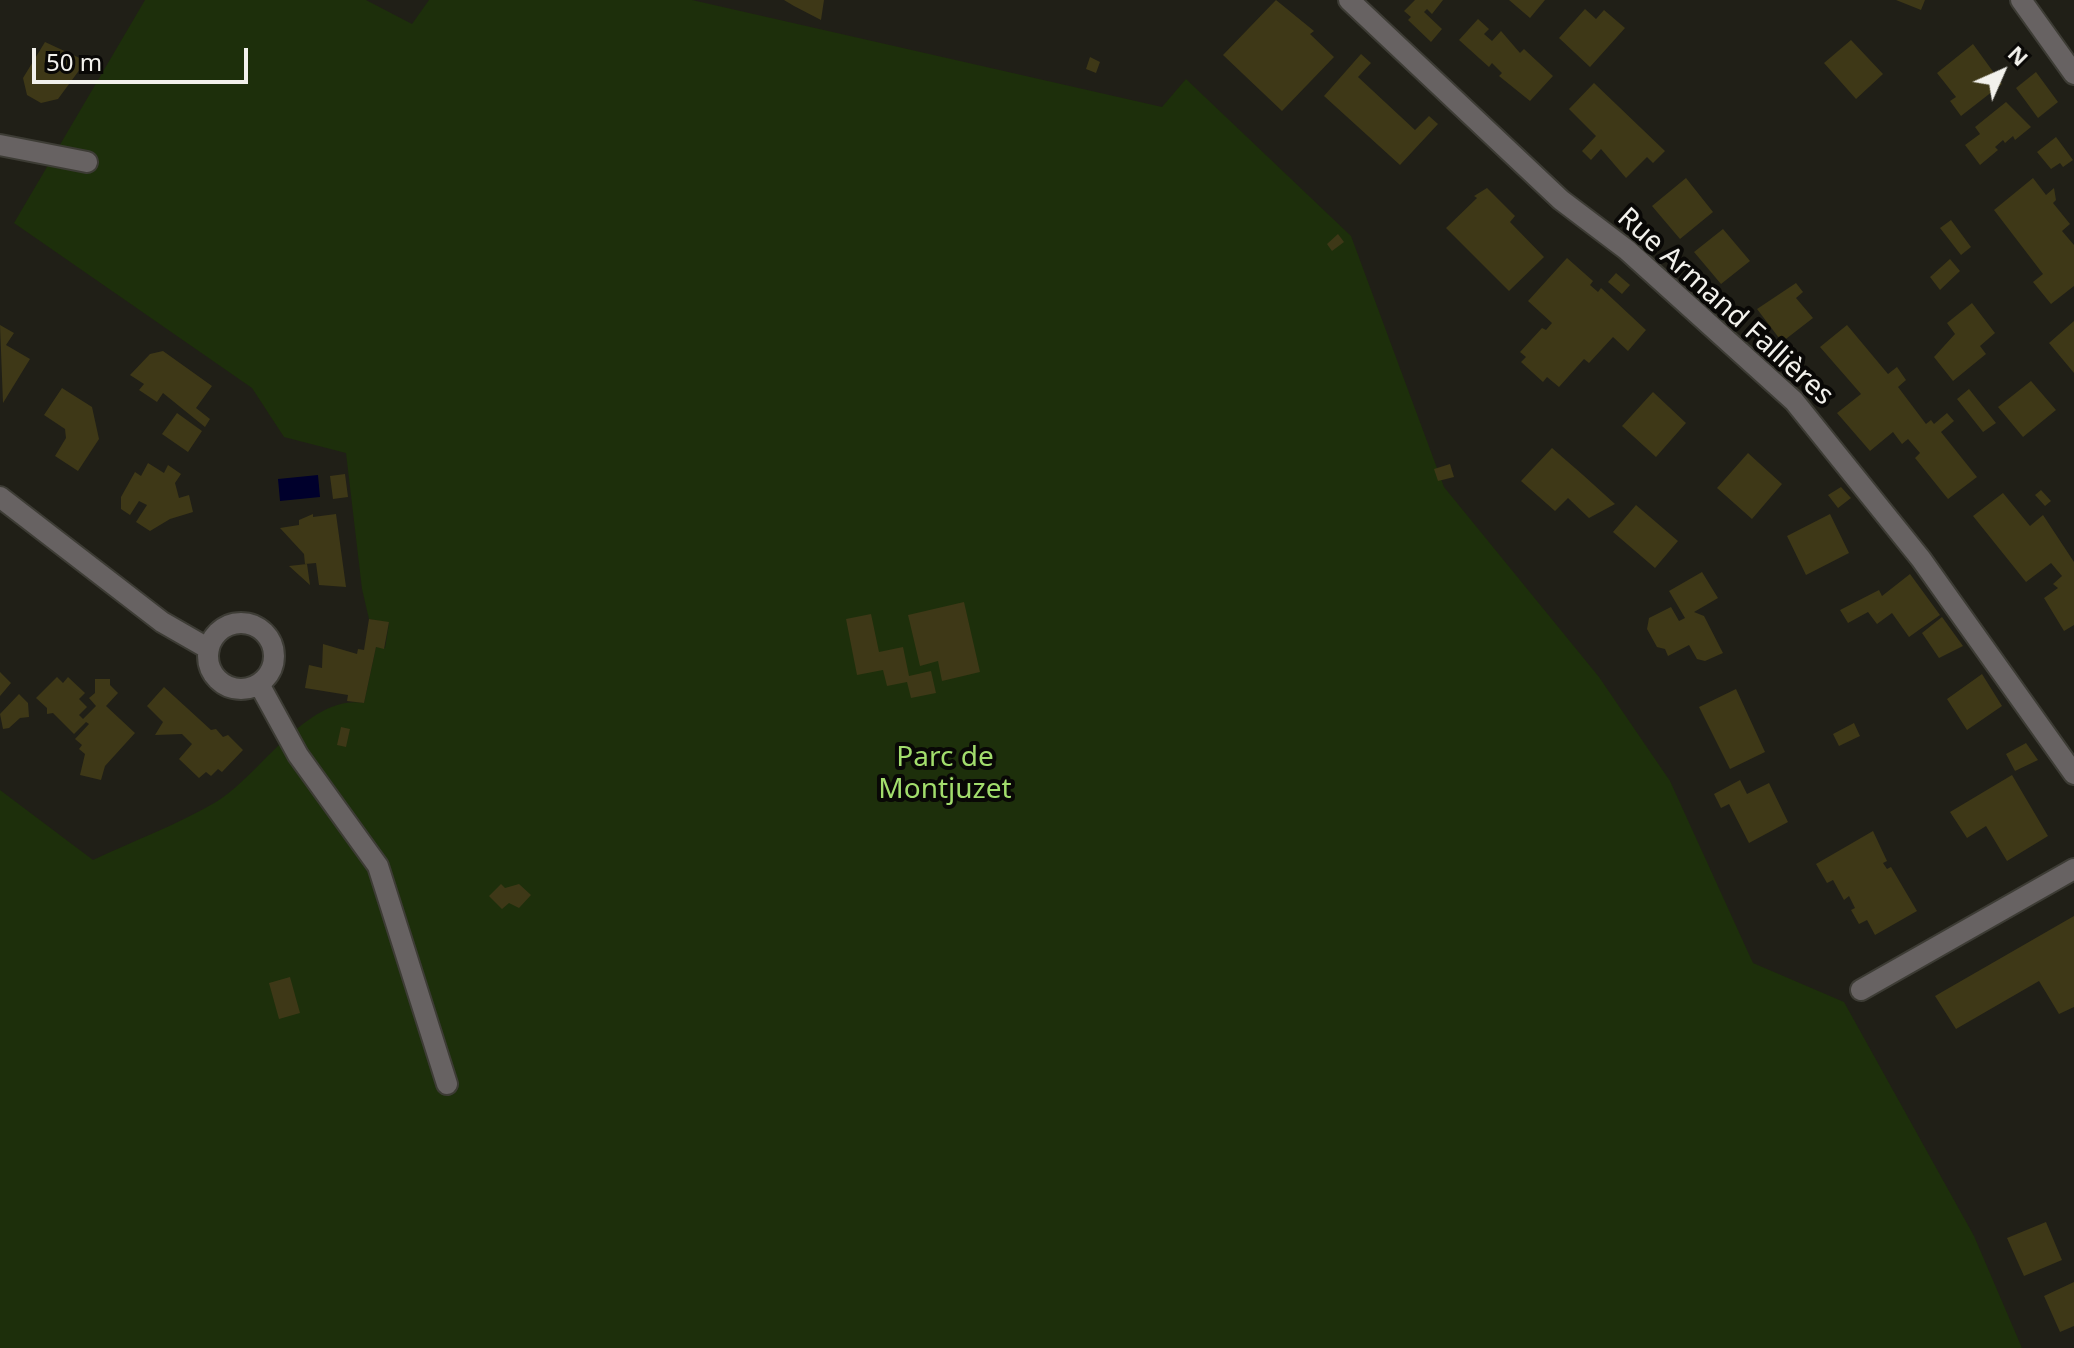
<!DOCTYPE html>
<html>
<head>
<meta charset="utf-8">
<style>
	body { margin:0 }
	#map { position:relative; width:2074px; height:1348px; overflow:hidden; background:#201f17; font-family:"Noto Sans",sans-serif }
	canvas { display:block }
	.north { position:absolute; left:1962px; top:32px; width:80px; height:80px; -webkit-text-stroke:6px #090806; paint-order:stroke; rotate:45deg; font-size:22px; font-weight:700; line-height:32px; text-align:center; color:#f2f1ec }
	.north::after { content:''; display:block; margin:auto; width:28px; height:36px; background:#f2f1ec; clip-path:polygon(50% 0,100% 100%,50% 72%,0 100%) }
	.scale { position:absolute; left:32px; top:48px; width:216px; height:36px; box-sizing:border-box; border:4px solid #f2f1ec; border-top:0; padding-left:10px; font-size:24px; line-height:28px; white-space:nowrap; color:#f2f1ec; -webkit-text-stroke:6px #090806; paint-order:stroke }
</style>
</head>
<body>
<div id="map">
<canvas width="2074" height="1348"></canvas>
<div class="north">N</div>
<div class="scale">50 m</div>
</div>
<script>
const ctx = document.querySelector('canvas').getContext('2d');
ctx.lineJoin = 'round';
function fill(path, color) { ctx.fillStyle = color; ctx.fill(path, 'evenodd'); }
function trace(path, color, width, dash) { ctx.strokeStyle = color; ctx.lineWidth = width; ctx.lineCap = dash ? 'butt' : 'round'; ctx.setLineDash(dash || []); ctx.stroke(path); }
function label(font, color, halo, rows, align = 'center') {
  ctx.font = font + ' "Noto Sans",sans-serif'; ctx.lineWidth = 8; ctx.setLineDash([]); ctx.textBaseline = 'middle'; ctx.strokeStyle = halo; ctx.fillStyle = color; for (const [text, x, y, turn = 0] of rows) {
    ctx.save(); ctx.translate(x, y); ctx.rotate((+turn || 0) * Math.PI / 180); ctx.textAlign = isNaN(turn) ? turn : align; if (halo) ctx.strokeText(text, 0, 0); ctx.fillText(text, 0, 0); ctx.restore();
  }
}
fill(new Path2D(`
	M145 0H366L412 24 429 0H692L1162 107 1186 79 1351 236 1444 487 1599 677 1670 781 1753 963 1844 1002 1974 1236 2022 1348H0V790L93 860C133 841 177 825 216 802 260 776 307 694 364 703L376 647 385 648 389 623 369 619 362 589 346 453 284 437 252 388 14 223Z`), '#1d2f0b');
fill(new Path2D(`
	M318 475 320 497 280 501 278 479Z`), '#00002c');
fill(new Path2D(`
	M784 0H824L821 20 794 6Z
	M1276 0 1314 31 1310 34 1334 57 1282 111 1223 55Z
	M1415 0H1443L1432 14 1427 9 1424 12 1442 29 1431 42 1408 20 1411 17 1404 11Z
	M1509 0H1545L1530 18Z
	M1896 0H1925L1921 10Z
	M1585 9 1596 19 1604 10 1625 28 1590 67 1559 38Z
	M1478 19 1489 29 1484 34 1492 41 1501 31 1520 53 1524 49 1553 76 1530 101 1499 76 1502 73 1492 63 1489 67 1459 40Z
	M1851 40 1883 74 1856 99 1824 63Z
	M45 42 86 61 58 99 41 103 27 95 23 78Z
	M1973 44 2002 84 1961 116 1950 101 1956 97 1937 73Z
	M1361 54 1371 63 1358 77 1415 130 1429 116 1438 124 1400 165 1324 96Z
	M1090 57 1100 62 1096 73 1086 69Z
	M2036 72 2058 102 2038 118 2016 88Z
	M1594 83 1665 151 1653 163 1647 157 1626 178 1601 149 1591 160 1582 151 1596 136 1569 109Z
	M2006 102 2031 127 2015 140 2013 136 2005 143 2003 140 1995 147 1998 150 1980 165 1965 145 1980 134 1975 127Z
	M2056 137 2073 160 2063 167 2060 163 2051 169 2037 152Z
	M1686 178 1713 212 1680 239 1652 206Z
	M2033 178 2046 195 2054 188 2056 200 2053 203 2070 224 2062 231 2074 245V286L2051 304 2033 282 2043 274 1994 210Z
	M1487 188 1515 216 1510 222 1544 257 1509 291 1446 228 1477 198 1474 196Z
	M1951 220 1971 247 1961 255 1940 228Z
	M1723 229 1750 261 1721 284 1694 252Z
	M1338 234 1344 242 1332 251 1327 244Z
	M1567 258 1593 281 1590 285 1598 292 1601 288 1646 330 1628 351 1613 337 1589 363 1584 359 1559 387 1547 377 1543 382 1521 362 1526 357 1520 352 1542 328 1546 330 1552 323 1528 301Z
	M1950 259 1960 271 1940 290 1930 277Z
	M1616 273 1630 285 1622 294 1608 282Z
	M1796 283 1803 292 1796 298 1813 318 1782 342 1757 309Z
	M1972 303 1995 333 1980 346 1986 354 1953 381 1934 357 1955 334 1947 323Z
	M2074 321V373L2049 343Z
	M0 325 14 333 6 345 30 359 3 403Z
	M1847 325 1888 374 1897 367 1906 380 1898 387 1926 424 1931 420 1934 424 1947 413 1954 421 1941 432 1977 477 1948 499 1915 458 1920 453 1908 439 1902 444 1893 432 1870 451 1837 413 1861 394 1820 347Z
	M163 351 212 386 196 408 210 419 205 427 163 393 157 402 139 390 144 384 130 375 150 354Z
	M2031 381 2056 410 2023 437 1998 407Z
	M62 388 92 407 99 439 78 471 55 456 66 438 65 429 44 415Z
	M1969 389 1996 423 1983 432 1957 399Z
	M1653 392 1686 423 1656 457 1622 426Z
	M177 413 202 431 188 452 162 434Z
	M1552 448 1583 475 1615 504 1589 518 1568 498 1555 511 1521 481Z
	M1748 453 1782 484 1752 519 1717 488Z
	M148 463 164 473 168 465 181 474 175 483 179 498 189 495 193 512 170 519 150 531 136 522 147 505 139 501 130 515 121 509V497L135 472 141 476Z
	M1450 464 1454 477 1438 481 1434 469Z
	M345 474 348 497 333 499 330 476Z
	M1841 487 1851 498 1838 508 1828 495Z
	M2041 490 2051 501 2045 506 2035 495Z
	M2003 493 2030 526 2043 515 2074 562V625L2064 631 2044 598 2058 588 2053 584 2062 576 2051 563 2026 582 1973 516Z
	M1636 505 1678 541 1655 568 1613 532Z
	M313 514V517L336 514 346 587 319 585 316 563 305 564 304 554 280 528 299 525V520Z
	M1830 514 1849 553 1806 575 1787 536Z
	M307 564 310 585 289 566Z
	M1702 572 1718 598 1694 612 1704 616 1723 653 1705 661 1697 659 1689 645 1668 656 1665 649 1657 647 1647 629 1649 618 1671 607 1679 621 1685 618 1669 591Z
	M1910 574 1940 615 1909 637 1892 613 1877 624 1868 612 1848 623 1840 610 1879 590 1882 596Z
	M964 602 980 672 942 681 938 661 920 666 908 615Z
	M871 614 879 652 903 647 909 676 931 671 936 693 911 698 907 682 887 686 883 670 857 675 846 619Z
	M1942 617 1963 646 1939 658 1922 633Z
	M369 619 389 622 384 649 376 647 364 703 347 701 348 695 305 688 309 665 322 668 323 644 357 654 358 649 364 650Z
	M0 672 11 683 0 696Z
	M1982 674 2002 706 1967 730 1947 699Z
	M57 677 63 683 68 677 85 693 79 699 87 707 79 715 83 719 96 706 89 698 95 693V679H110V685L118 693 106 706 135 733 105 766 101 780 80 775 85 754 79 749 82 745 75 739 89 724 86 722 74 734 53 713 47 714V708L36 698Z
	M164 687 211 730 216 729 223 737 228 735 243 750 222 772 218 769 211 776 206 772 199 778 179 759 192 744 182 734 155 735 163 722 147 706Z
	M1736 689 1765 752 1730 769 1699 707Z
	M19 694 28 703 29 717 20 718 9 728 3 729 0 714Z
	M1854 723 1860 736 1839 746 1833 734Z
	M341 727 350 729 346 747 337 745Z
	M2026 743 2038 760 2015 771 2006 754Z
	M2012 775 2048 836 2007 861 1986 826 1967 838 1950 812Z
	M1740 780 1747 794 1769 783 1788 822 1749 843 1729 804 1721 808 1714 794Z
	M1873 831 1887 861 1883 863 1887 869 1891 867 1917 911 1875 935 1867 920 1859 924 1851 910 1855 908 1849 896 1844 900 1833 880 1827 883 1816 864Z
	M501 884 505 888 519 884 531 895 519 908 509 903 502 909 489 896Z
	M2074 916V1007L2059 1014 2039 981 1956 1029 1935 996Z
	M290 977 300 1013 279 1019 269 983Z
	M2046 1222 2062 1260 2024 1276 2007 1238Z
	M2074 1282V1326L2060 1332 2044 1296Z`), '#3e3817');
const minor = new Path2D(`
	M1349 0 1561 200 1627 250 1794 401 1921 559 2074 774
	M2021 0 2074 74
	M0 145 87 162
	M0 497 162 622 209 649
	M208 656a33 33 0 1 1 66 0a33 33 0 1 1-66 0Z
	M259 684 298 755 378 866 447 1084
	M1861 990 2074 869`);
trace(minor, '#3d3c35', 24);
trace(minor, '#676262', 20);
label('28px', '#f2f1ec', '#090806', [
	["Rue Armand Fallières",1725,307,42]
]);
label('28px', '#a2dd6c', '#090806', [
	["Parc de",945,758],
	["Montjuzet",945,790]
]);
</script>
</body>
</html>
